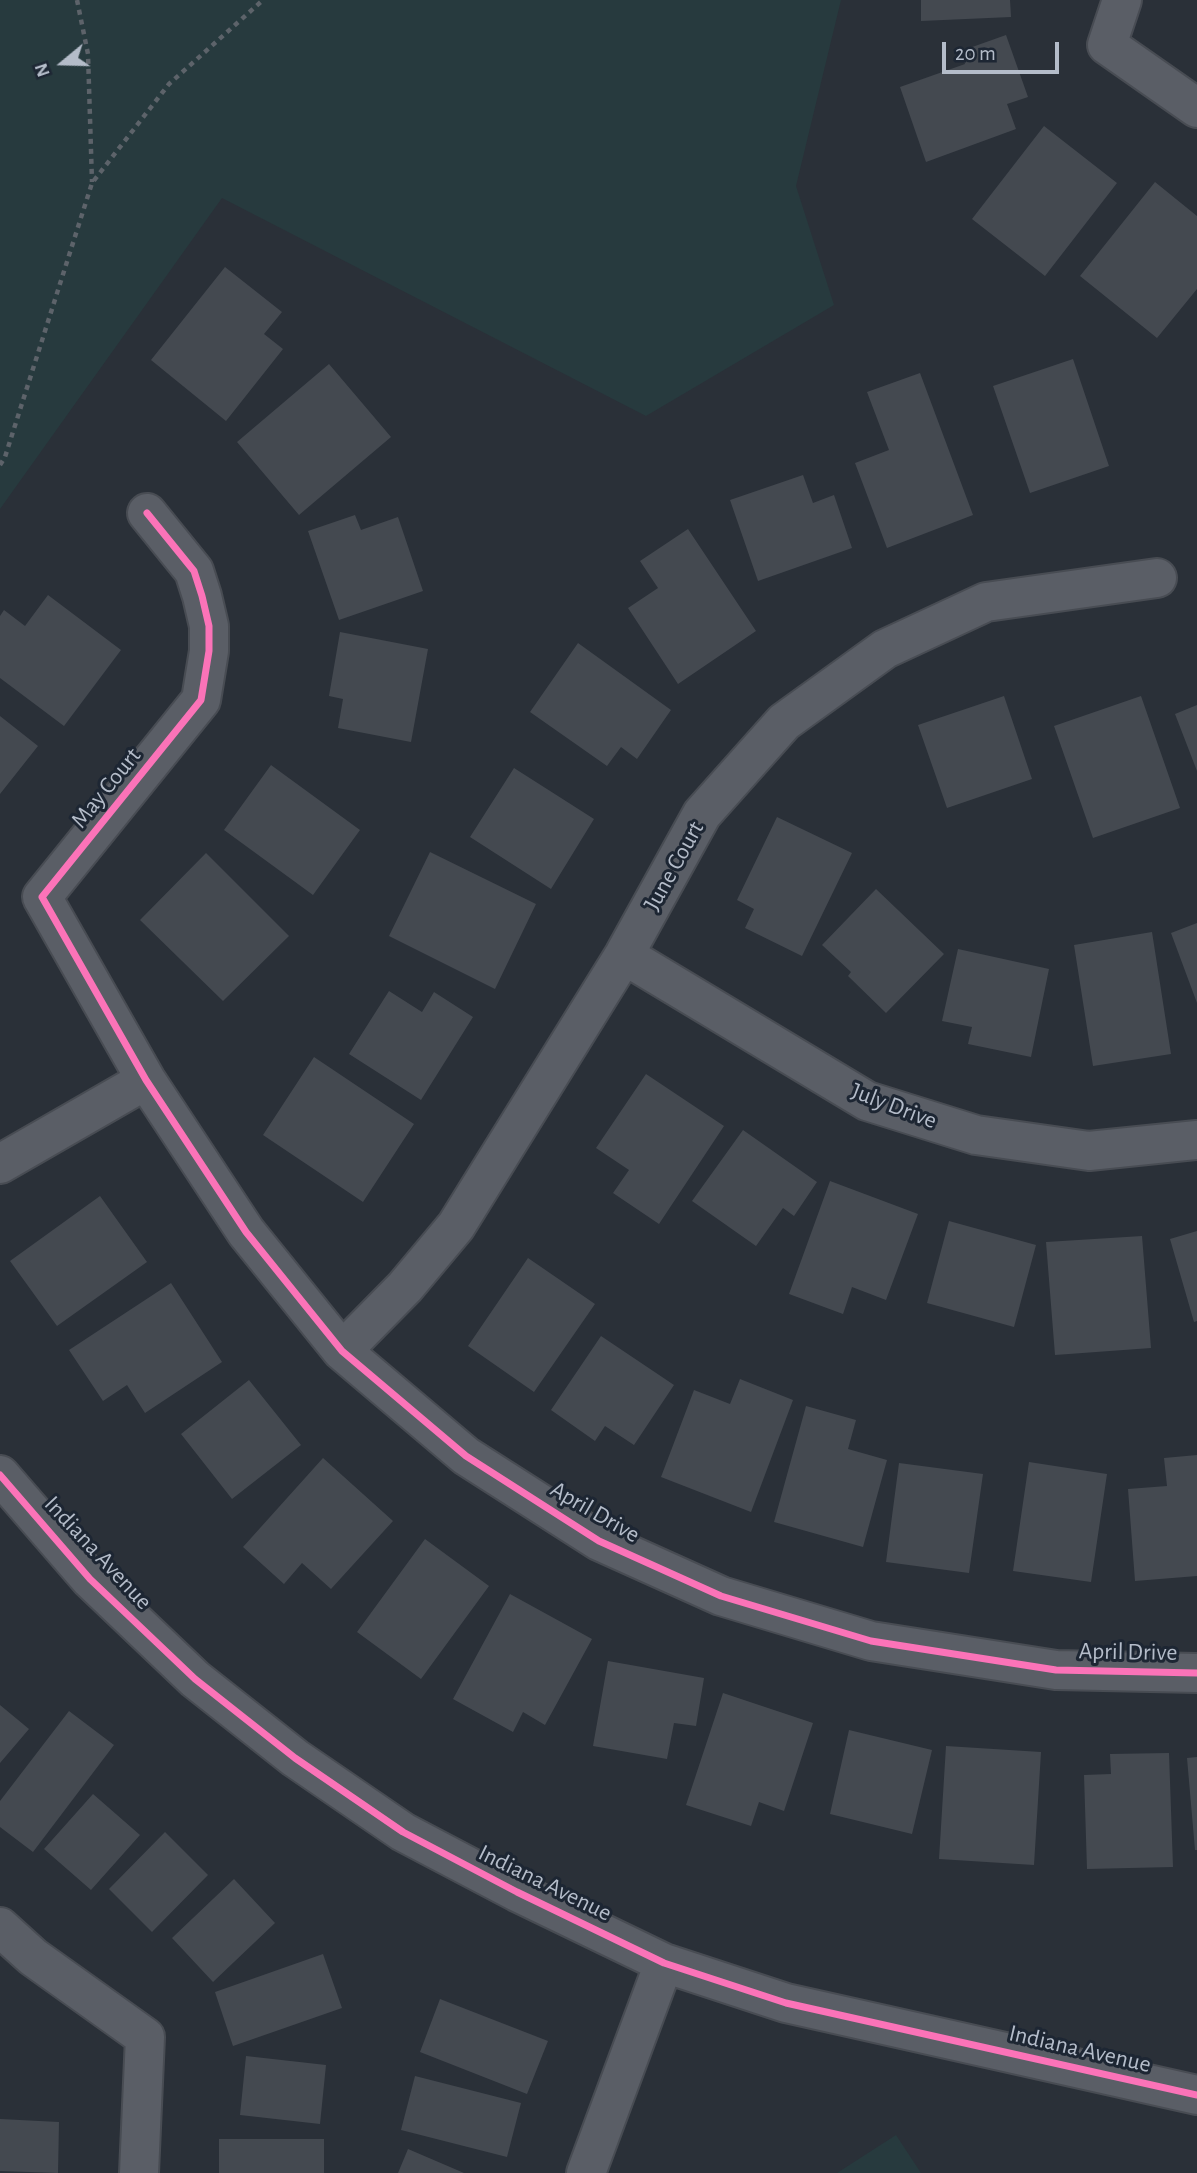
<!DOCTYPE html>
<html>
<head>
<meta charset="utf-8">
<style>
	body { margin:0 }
	#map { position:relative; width:1197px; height:2173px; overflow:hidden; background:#2a3038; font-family:"Alegreya Sans",sans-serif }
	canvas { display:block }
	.north { position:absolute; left:28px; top:28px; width:70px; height:70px; -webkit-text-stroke:5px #1d2633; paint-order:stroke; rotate:251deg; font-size:19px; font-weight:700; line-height:28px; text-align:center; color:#b4bcc9 }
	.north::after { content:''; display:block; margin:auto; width:24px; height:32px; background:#b4bcc9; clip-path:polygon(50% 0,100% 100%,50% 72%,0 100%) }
	.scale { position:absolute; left:942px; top:42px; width:117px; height:32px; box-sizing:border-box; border:4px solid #b4bcc9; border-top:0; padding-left:9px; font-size:21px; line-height:24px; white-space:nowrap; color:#b4bcc9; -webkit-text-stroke:5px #1d2633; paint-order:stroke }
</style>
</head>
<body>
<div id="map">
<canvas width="1197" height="2173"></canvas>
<div class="north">N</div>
<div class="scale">20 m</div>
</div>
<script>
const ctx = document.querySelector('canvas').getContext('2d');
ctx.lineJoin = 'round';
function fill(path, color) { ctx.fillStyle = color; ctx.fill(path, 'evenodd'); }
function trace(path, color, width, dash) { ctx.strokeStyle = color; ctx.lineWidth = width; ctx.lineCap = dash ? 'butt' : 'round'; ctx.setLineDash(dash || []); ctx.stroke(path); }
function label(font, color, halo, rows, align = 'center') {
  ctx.font = font + ' "Alegreya Sans",sans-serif'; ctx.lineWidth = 6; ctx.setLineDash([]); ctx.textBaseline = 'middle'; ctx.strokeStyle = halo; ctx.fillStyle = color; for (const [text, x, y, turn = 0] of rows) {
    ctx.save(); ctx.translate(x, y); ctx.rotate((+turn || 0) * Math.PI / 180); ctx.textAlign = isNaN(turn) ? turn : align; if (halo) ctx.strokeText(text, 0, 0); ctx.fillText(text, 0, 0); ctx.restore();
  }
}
fill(new Path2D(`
	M0 0H841L796 186 834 305 646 416 222 198 0 509Z
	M896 2135 921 2173H837Z`), '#273a3e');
fill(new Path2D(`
	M921 0H1010L1011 17 921 21Z
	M1006 35 1028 97 1007 104 1016 129 926 162 900 87 965 64 961 51Z
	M1044 126 1117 183 1045 276 972 219Z
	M1155 182 1197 216V289L1157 338 1080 276Z
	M225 267 282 312 264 334 283 349 226 421 151 360Z
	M1073 359 1109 466 1030 493 993 386Z
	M329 364 391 437 299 515 237 442Z
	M920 373 973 515 887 548 855 463 889 450 867 392Z
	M803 475 813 503 834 495 852 548 758 581 730 500Z
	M355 515 361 530 398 517 423 591 339 620 308 531Z
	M688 529 756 631 678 684 628 608 658 588 640 561Z
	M48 595 121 650 64 726 0 678V616L4 610 25 626Z
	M340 632 428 649 411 742 338 728 343 699 329 696Z
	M578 643 671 710 637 759 621 747 607 766 530 712Z
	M1004 696 1032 779 947 808 918 725Z
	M1141 696 1180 808 1093 838 1054 726Z
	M1197 705V771L1175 714Z
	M0 716 38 746 0 794Z
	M271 765 360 830 313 895 224 830Z
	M514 768 594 819 551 889 470 837Z
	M777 817 852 853 802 956 745 928 754 909 737 900Z
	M430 852 536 904 495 989 389 936Z
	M206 853 289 936 223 1001 140 920Z
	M876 889 944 954 886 1013 848 976 851 972 822 945Z
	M1197 923V1003L1171 933Z
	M1152 932 1171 1054 1093 1066 1074 945Z
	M958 949 1049 969 1031 1057 968 1044 972 1027 942 1021Z
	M389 991 422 1012 434 992 473 1017 421 1100 349 1054Z
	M314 1057 414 1124 363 1202 263 1135Z
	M646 1074 724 1126 659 1224 613 1193 629 1170 596 1148Z
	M743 1130 817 1182 794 1216 783 1208 756 1246 692 1201Z
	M830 1181 918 1214 886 1300 852 1287 843 1314 789 1294Z
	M100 1196 147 1262 57 1326 10 1261Z
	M949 1221 1036 1245 1014 1327 927 1303Z
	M1197 1231V1321L1194 1322 1170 1239Z
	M1142 1236 1151 1348 1055 1355 1046 1242Z
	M528 1258 595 1304 534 1392 468 1346Z
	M171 1283 222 1362 145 1413 127 1385 103 1401 69 1350Z
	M601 1336 674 1385 634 1445 605 1426 595 1441 551 1410Z
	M740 1379 793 1400 751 1512 661 1477 694 1390 730 1404Z
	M249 1380 301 1445 232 1499 181 1434Z
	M806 1406 856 1420 848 1449 887 1460 863 1547 774 1522Z
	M1197 1455V1576L1135 1581 1128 1489 1167 1486 1164 1458Z
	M323 1458 393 1521 331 1589 302 1563 284 1584 243 1547Z
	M1029 1462 1107 1474 1091 1582 1013 1571Z
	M899 1463 983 1474 969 1573 886 1562Z
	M425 1539 489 1586 421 1679 357 1632Z
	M510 1594 592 1639 545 1725 523 1712 513 1732 453 1699Z
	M608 1661 704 1678 696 1726 674 1723 667 1759 593 1746Z
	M723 1693 813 1723 784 1811 759 1802 751 1826 686 1805Z
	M0 1705 29 1729 0 1763Z
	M69 1711 114 1745 33 1852 0 1827V1801Z
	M849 1730 932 1750 912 1834 830 1814Z
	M946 1746 1041 1752 1034 1865 939 1859Z
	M1169 1753 1173 1867 1087 1869 1084 1775 1111 1774 1110 1754Z
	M1197 1757V1850H1195L1187 1758Z
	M93 1794 140 1835 91 1890 44 1849Z
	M165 1832 208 1875 152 1932 109 1889Z
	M234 1879 275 1923 213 1982 172 1938Z
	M323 1954 342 2008 233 2046 215 1992Z
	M440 1999 548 2041 527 2094 420 2052Z
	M246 2056 326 2065 320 2124 240 2115Z
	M415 2076 521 2103 507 2157 401 2130Z
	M0 2119 59 2122 58 2173 0 2171Z
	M219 2139H324V2173H219Z
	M408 2149 464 2173H398Z`), '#444950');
const minor = new Path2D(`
	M1122 0 1107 45 1197 108
	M147 513 194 571 202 596 209 626V651L201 700 42 897 146 1080 246 1232 342 1351 466 1456 599 1541 721 1596 871 1641 1056 1670 1197 1673
	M624 955 867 1101 976 1135 1089 1151 1197 1140
	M0 1164 146 1080
	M342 1351 405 1287 456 1226 624 955 702 814 784 722 885 649 986 602 1157 578
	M0 1475 90 1579 195 1679 295 1758 403 1832 517 1892 664 1963 786 2003 1197 2095
	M0 1927 33 1957 145 2037 139 2173
	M586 2173 664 1963`);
trace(minor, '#484c53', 42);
trace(new Path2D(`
	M77 0 88 54 92 182
	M0 465 5 457 92 183 169 84 263 0`), '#5d636a', 4.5, [5, 5]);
trace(minor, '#5a5e66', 38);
trace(new Path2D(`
	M147 513 194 571 202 596 209 626V651L201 700 42 897 146 1080 246 1232 342 1351 466 1456 599 1541 721 1596 871 1641 1056 1670 1197 1673
	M0 1475 90 1579 195 1679 295 1758 403 1832 517 1892 664 1963 786 2003 1197 2095`), '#fb73b8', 7);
label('24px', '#b4bcc9', '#1d2633', [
	["May Court",106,788,-51],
	["June Court",674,866,-61],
	["July Drive",894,1106,21],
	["April Drive",595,1512,30],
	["Indiana Avenue",98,1553,47],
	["April Drive",1128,1652,1],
	["Indiana Avenue",545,1883,26],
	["Indiana Avenue",1080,2049,13]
]);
</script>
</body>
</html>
